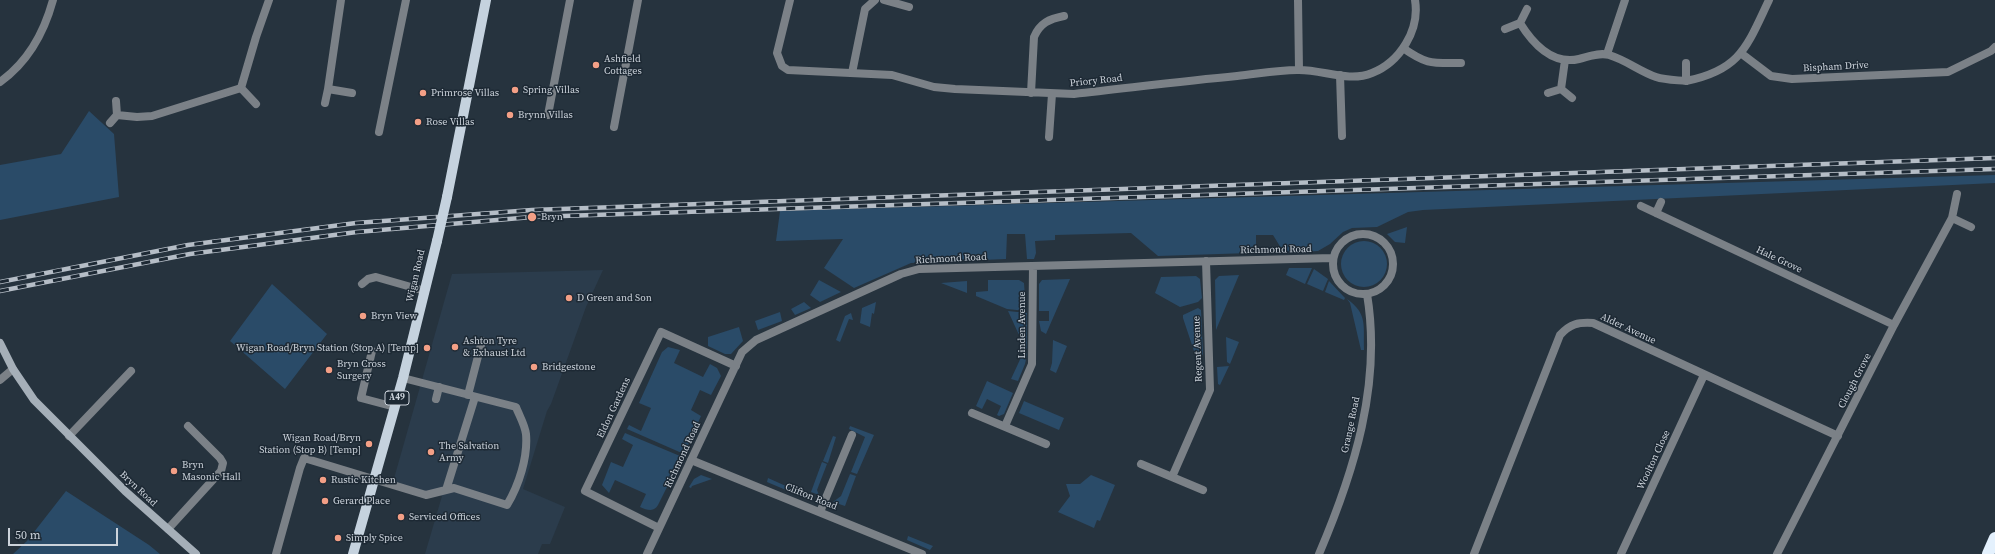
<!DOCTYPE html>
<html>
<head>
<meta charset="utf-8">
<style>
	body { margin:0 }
	#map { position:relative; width:1995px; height:554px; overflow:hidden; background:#26333e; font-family:"Source Serif 4",serif }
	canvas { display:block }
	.scale { position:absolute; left:8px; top:528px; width:110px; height:18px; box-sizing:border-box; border:2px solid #ccd3db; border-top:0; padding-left:5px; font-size:12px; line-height:14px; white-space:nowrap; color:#ccd3db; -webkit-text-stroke:3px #1d2934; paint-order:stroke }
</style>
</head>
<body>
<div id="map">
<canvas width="1995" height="554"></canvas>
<div class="scale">50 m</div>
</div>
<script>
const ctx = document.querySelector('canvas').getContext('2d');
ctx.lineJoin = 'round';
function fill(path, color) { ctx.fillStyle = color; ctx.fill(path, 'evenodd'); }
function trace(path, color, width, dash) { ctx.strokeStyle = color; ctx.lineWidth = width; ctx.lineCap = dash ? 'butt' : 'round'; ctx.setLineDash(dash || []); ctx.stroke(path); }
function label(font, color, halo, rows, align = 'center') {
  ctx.font = font + ' "Source Serif 4",serif'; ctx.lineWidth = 3; ctx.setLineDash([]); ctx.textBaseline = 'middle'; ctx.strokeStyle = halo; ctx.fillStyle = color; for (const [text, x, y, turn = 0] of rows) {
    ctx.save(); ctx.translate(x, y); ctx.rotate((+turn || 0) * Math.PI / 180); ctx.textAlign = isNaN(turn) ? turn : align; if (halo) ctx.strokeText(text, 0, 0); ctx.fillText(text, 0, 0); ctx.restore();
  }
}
fill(new Path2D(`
	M603 270 586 307 551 404 547 411 523 489 565 507 550 544H542L538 554H425L442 496 393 482 452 274Z`), '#2b3c4c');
fill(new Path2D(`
	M89 111 114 134 119 197 0 220V165L61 154Z
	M1995 175V183L1423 210 1408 212 1377 227 1352 228 1343 232 1330 244 1318 251 1284 253 1273 235H1256V248L1250 253 1158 256 1131 233 1055 235V240L1035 241 1036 253 1034 259H1027L1025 234H1007L1006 259 911 263 854 288 824 268 843 239 776 241 780 211Z
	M1407 227 1405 243 1395 242 1387 234Z
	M1341 264a23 23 0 1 1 46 0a23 23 0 1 1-46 0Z
	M1289 268H1312L1305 284 1286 275Z
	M1314 269 1328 279 1323 291 1307 284Z
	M1239 275 1216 330 1215 280 1219 276Z
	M1196 276 1200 279 1202 298 1198 302 1180 307 1155 293 1161 277Z
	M1070 279 1046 334 1041 331 1039 321H1049V311H1039V284L1042 280Z
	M819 280 841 292 820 302 810 295Z
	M988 280H1019L1024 283 1026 311 1007 309 976 296V292L988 291Z
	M967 281V293L941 283Z
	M1329 281 1345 298 1344 300 1325 292Z
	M272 284 327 334 285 389 230 341Z
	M1347 299C1368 314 1363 325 1364 350H1361L1350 303Z
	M804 302 811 308 795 315 791 309Z
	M876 302 874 314 872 313 870 327 860 323 862 308Z
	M1198 308 1201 310 1203 355 1194 351 1183 318V315Z
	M1008 311 1027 313V349L1025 348Z
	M780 312 782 321 758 330 755 321Z
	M851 313 853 320 849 319 840 342 836 340 845 316Z
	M739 327 743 341 731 354H725L708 346V337Z
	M1226 337 1239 342 1230 364 1227 362Z
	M1053 340 1067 346 1056 373 1050 370 1052 363Z
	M668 347 680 350 674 363 703 377 710 364 717 368 721 376 711 395 700 390 691 410 701 416 684 454 627 429 629 425 641 431 651 408 639 403 662 352Z
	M1024 351 1027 354 1025 364 1018 381 1011 379Z
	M1229 366 1220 385 1218 384 1217 367Z
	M987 381 1013 393 1004 414 999 416 997 415 1001 406 987 399 982 409 976 406Z
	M1024 401 1064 418 1059 430 1019 413Z
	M850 426 874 435 857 474 851 472 865 437 849 429Z
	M625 433 680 456 681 459 659 503C655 512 649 511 640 507L646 494 615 480 609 493 602 485 611 462 623 467 633 445 622 439Z
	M833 436 836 437 828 463 823 461Z
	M822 462 827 464 817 490 819 495 811 492Z
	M850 474 856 476 845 506 833 502 841 496Z
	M701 475 712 479 692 486 691 488 689 487 694 479Z
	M1091 475 1115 485 1100 521 1097 520 1094 528 1058 512 1070 496 1066 484H1080Z
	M768 478 806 495 805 498 767 482Z
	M66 491 149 545 160 554H13L27 541Z
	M908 536 933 546 930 550 907 540Z`), '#2a4b68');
trace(new Path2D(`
	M884 0 909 7
	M852 73 865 9 875 0
	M1340 75 1342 136
	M548 115 570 0
	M379 132 406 0
	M1049 137 1052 94
	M362 284 368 279 376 277 425 291
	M372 351 361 398 395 407
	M0 380 13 369
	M468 395 482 341
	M436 399 439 387
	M446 490 475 397
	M168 529 221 471 223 463 220 458 188 426
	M276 554 300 468 304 458 426 495 454 488 507 505C519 485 528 457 526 434 525 425 519 415 516 407L403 378`), '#7b8187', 8);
trace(new Path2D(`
	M790 0 777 53 782 66 788 70 892 75 934 87 955 89 1074 94C1129 88 1183 81 1237 76 1257 74 1277 70 1297 70 1322 69 1348 83 1372 73 1400 62 1420 30 1415 0
	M1298 0 1299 69
	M1520 23C1533 44 1553 65 1579 59 1588 57 1599 52 1609 55 1626 60 1639 71 1656 77 1665 80 1676 80 1686 81
	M1505 29 1520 23 1527 9
	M1403 48C1427 65 1432 63 1461 63
	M1607 54 1625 0
	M1742 54 1771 76 1792 79 1948 72 1991 51 1995 47
	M1686 63V81C1741 70 1747 46 1769 0
	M0 82C28 62 44 33 53 0
	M241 88 256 37 269 0
	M328 89 341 0
	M1561 89 1565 60
	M1031 93 1034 37C1040 23 1049 19 1064 16
	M1548 93 1561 89 1572 98
	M325 103 328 89 352 93
	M117 115 137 117 152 116 241 88 256 104
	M110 123 117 115 116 101
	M614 127 638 0
	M1641 206 1894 325
	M1656 213 1661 202
	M1952 218 1971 227
	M1333 264a30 30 0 1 1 60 0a30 30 0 1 1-60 0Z
	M972 413 1046 444
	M1005 426 1032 364 1033 266
	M69 436 131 371
	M691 460 922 554
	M1141 464 1203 490
	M1172 477 1210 390 1206 261
	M820 512 852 435
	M659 528 585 491 661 332 736 366
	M647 554 742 352 756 340 901 274 919 269 1332 258
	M1319 554C1354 472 1382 384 1367 294
	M1474 554 1560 335C1570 324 1578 322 1593 323L1838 436
	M1621 554 1704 375
	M1777 554 1894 325 1952 218 1957 194`), '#7b8187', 8);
trace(new Path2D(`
	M0 343 13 369 34 400 125 491 196 554`), '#a5afb8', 8);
trace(new Path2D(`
	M447 197 486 0
	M353 554 403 378 437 241`), '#c5d2de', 10);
trace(new Path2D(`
	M1988 554 1995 538`), '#e4f1fd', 12);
const rail = new Path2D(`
	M0 282 188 245 356 223 532 210 1995 158
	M0 291 190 254 357 232 532 217 1995 169`);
trace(rail, '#b5bdc6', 4.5);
trace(rail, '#1d2934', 3, [9]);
trace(new Path2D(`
	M437 241 447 197`), '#c5d2de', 10);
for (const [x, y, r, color] of [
	[596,65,4,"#f39f86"],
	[515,90,4,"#f39f86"],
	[423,93,4,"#f39f86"],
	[510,115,4,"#f39f86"],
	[418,122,4,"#f39f86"],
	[532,217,5,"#f39f86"],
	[569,298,4,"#f39f86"],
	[363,316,4,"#f39f86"],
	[455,347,4,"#f39f86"],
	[427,348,4,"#f39f86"],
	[534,367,4,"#f39f86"],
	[329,370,4,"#f39f86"],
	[369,444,4,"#f39f86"],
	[431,452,4,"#f39f86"],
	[174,471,4,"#f39f86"],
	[323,480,4,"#f39f86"],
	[325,501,4,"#f39f86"],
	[401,517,4,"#f39f86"],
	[338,538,4,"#f39f86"]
]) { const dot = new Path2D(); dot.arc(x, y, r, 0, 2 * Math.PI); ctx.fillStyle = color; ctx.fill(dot); trace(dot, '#1d2934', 1.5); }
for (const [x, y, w] of [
	[397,398,24]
]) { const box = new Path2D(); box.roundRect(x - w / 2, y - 7, w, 14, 3); ctx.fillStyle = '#1d2934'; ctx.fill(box); trace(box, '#ccd3db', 1); }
label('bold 9px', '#ccd3db', null, [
	["A49",397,398]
]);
label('10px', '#ccd3db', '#1d2934', [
	["Ashfield",604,59],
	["Cottages",604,71],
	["Spring Villas",523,90],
	["Primrose Villas",431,93],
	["Brynn Villas",518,115],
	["Rose Villas",426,122],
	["Bryn",541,217],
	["D Green and Son",577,298],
	["Bryn View",371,316],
	["Ashton Tyre",463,341],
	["& Exhaust Ltd",463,353],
	["Wigan Road/Bryn Station (Stop A) [Temp]",419,348,"right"],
	["Bryn Cross",337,364],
	["Surgery",337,376],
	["Bridgestone",542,367],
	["Wigan Road/Bryn",361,438,"right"],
	["Station (Stop B) [Temp]",361,450,"right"],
	["The Salvation",439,446],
	["Army",439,458],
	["Bryn",182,465],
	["Masonic Hall",182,477],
	["Rustic Kitchen",331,480],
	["Gerard Place",333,501],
	["Serviced Offices",409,517],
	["Simply Spice",346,538]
], 'left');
label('10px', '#ccd3db', '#1d2934', [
	["Bispham Drive",1836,67,-3],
	["Priory Road",1096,81,-6],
	["Richmond Road",1276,250,-1],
	["Richmond Road",951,259,-3],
	["Hale Grove",1779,260,25],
	["Wigan Road",416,276,-77],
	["Linden Avenue",1022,325,-90],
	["Alder Avenue",1628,329,25],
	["Regent Avenue",1198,349,-92],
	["Clough Grove",1855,381,-63],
	["Eldon Gardens",614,408,-65],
	["Grange Road",1351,425,-78],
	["Richmond Road",683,455,-65],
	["Woolton Close",1654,460,-65],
	["Bryn Road",138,489,43],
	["Clifton Road",811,497,22]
]);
</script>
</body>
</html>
